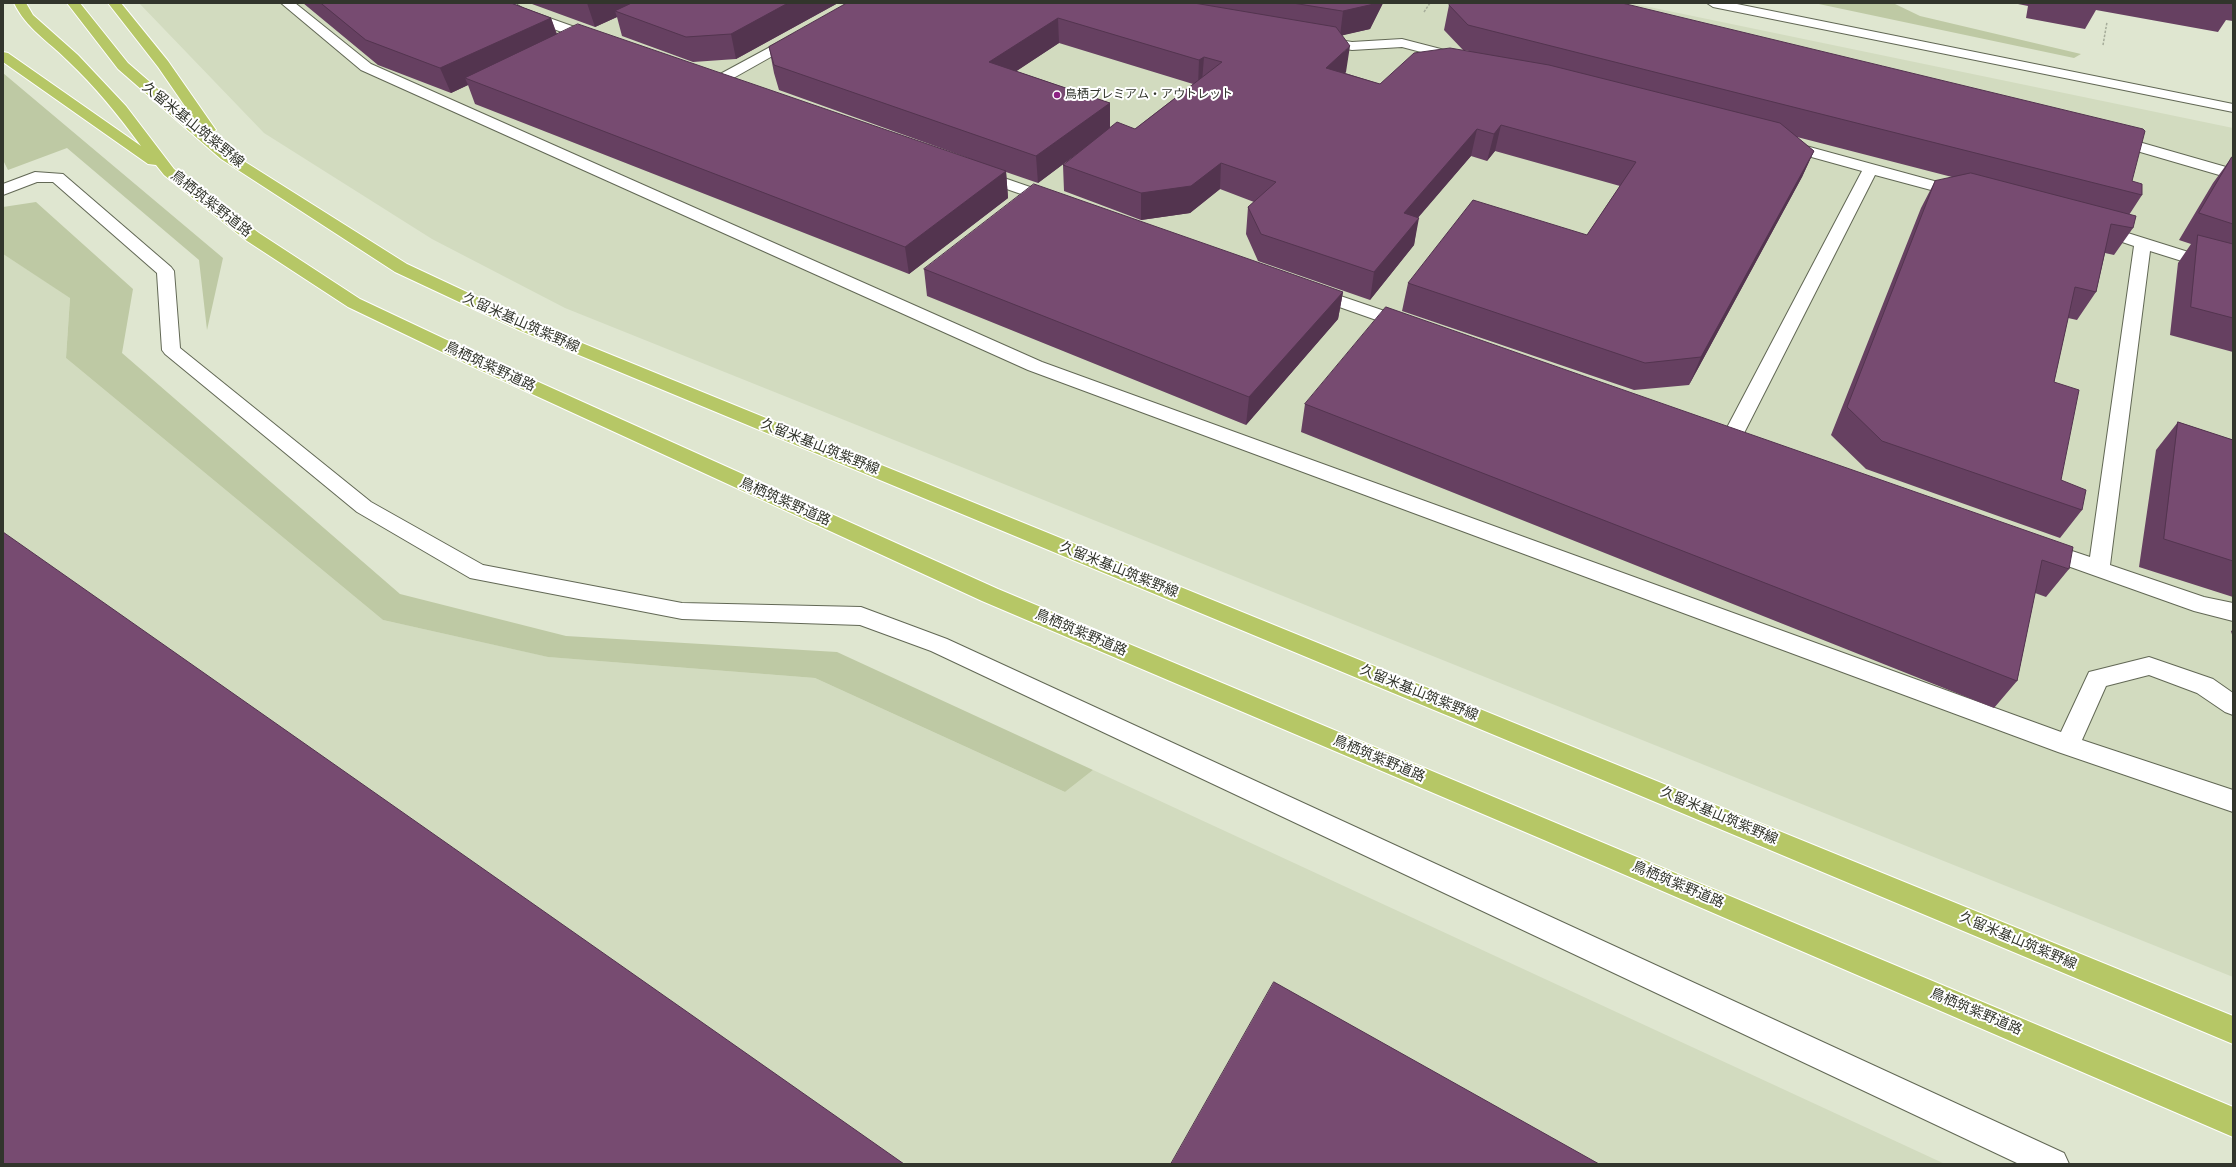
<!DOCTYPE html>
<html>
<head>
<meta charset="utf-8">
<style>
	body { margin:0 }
	#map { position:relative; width:2236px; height:1167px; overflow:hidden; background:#dfe6d0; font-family:Merriweather,serif }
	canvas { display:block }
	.frame { position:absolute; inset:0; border:4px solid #32352c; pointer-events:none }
</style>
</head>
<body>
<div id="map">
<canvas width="2236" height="1167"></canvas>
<div class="frame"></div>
</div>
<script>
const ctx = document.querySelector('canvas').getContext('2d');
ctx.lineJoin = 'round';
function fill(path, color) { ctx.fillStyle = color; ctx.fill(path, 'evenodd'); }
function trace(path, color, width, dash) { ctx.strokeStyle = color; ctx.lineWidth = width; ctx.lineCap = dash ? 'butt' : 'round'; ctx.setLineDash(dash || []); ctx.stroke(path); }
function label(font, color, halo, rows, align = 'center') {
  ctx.font = font + ' Merriweather,"Noto Sans JP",serif'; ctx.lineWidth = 4; ctx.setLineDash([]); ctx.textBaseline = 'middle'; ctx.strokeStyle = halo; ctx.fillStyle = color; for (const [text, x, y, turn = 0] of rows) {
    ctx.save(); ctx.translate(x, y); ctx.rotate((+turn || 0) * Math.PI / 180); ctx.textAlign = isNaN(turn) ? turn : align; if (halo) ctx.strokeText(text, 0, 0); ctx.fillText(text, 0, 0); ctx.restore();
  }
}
fill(new Path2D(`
	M139 3H1630L2233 128V977L565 308 432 239 264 133Z
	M3 254 70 297 66 358 383 620 549 657 815 678 1065 792 1093 770 1945 1164H3Z`), '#d2dbbf');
fill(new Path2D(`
	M1814 3H1893L1920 16 2081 54 2074 58Z
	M3 73 223 258 207 330 199 260 67 148 8 170 3 160Z
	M36 202 133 289 122 353 400 594 566 636 837 652 1093 770 1065 792 815 678 548 657 383 620 66 358 70 298 3 254V207Z`), '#bec9a4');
const minor = new Path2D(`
	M281 3H295L371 64 1042 362 2061 732 2089 672 2149 657 2213 679 2233 693V715L2225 712 2197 693 2149 675 2106 686 2082 740 2233 790V812L2058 752 1028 370 361 70Z
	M499 3H514L524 9 600 36 602 39 600 42H590L514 15Z
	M1707 3H1732L2233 104V112L1713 7Z
	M796 33 801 34 803 37 801 40 721 85 716 86 709 82 711 79Z
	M1320 37 1352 42 1402 39 1464 55 1466 58 1459 62 1402 47 1352 50 1315 44 1313 41 1315 38Z
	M2111 134 2233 169V179L2106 142 2103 139 2106 136Z
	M1784 140 1967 190 1969 193 1967 196 1961 198 1875 175 1741 439 1738 444 1731 446 1724 444 1721 439 1862 171 1779 148 1776 145 1779 142Z
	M978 169 1059 197 1061 200 1059 203H1047L972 177 970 174 972 171Z
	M35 172 63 174 171 267 174 271 180 348 371 502 483 565 682 603 861 607 947 639 2064 1153 2069 1164H2019L931 651 860 625 682 619 470 578 357 512 165 354 162 350 157 273 53 182H37L3 195V184Z
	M2099 224 2233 266V277L2150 251 2110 565 2204 597 2233 603V621L2194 611 2034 554 2031 549 2034 544 2042 541 2090 557 2134 246 2093 232 2091 229 2093 226Z
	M1314 287 1414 321 1417 325 1414 329 1408 330 1402 329 1308 296 1305 292 1308 288Z`);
const major = new Path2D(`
	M14 3H26L33 15 78 55 126 106 174 169 259 233 360 299 483 357 998 589 2233 1107V1137L1544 840 982 601 469 365 348 307 247 241 164 175 156 165 148 164 3 62V52L8 53 141 146C119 116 95 86 67 60 48 41 26 28 14 3Z
	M67 3H80L128 63 196 122 158 67 108 3H121L168 61 216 130 210 134 231 153 407 264 533 323 2233 1016V1044L1634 793 521 331 395 272 221 159 118 69Z`);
trace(minor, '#626855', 2);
trace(major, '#fff', 2);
trace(new Path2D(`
	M1424 12 1430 3
	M2103 45 2107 22`), '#a6ac9a', 1.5, [2.5, 1.5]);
fill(minor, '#fff');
fill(major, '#b6c766');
fill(new Path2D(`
	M303 3H511L551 18 557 34 971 159 779 90 774 73 769 47 847 3H1383L1370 29 1342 35 1346 72 1345 73 1380 84 1469 51 1463 50 1444 30 1449 5 2132 181 2142 195 2129 215 2133 228 2114 255 2105 253 2096 292 2077 320 2068 318 2054 382 2061 480 2082 510 2060 538 1866 469 1831 435 1921 208 1935 181 1952 177 1797 137 1814 151 1802 177 1689 385 1634 390 1402 311 1408 283 1587 235 1620 186 1495 151 1487 161 1471 156 1418 217 1414 245 1370 300 1258 261 1246 234 1248 207 1254 202 1220 189 1190 213 1141 220 1064 191 1063 165 1082 150 1038 183 1006 172 1008 198 909 274 475 104 468 85 451 93 378 65ZM1059 43 1193 84 1135 129 1110 128V103L1016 71Z
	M530 3H838L736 59 693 62 622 36 617 17 595 27 532 4Z
	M2013 3H2233V21L2226 20 2218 32 2096 10 2085 29 2026 18 2028 6Z
	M2232 157H2233V352L2170 335 2178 263 2191 244 2179 240 2213 183Z
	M924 269 1343 292 1338 319 1246 425 927 296Z
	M1386 307 2069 569 2046 597 2035 593 2017 681 1994 708 1301 432 1305 404Z
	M2178 422 2233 440V597L2139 567 2156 450Z
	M2233 630V638L2231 631Z`), '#664061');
fill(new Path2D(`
	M587 3H645L615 11 617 17 595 27Z
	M788 3H838L736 59 731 34Z
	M1374 3H1383L1370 29 1340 36 1343 11Z
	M551 18 559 42 465 78 468 85 451 93 440 68Z
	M1058 18 1059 43 991 88 989 62Z
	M1350 46 1346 72 1323 94 1326 68Z
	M1204 57 1202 82 1198 86 1199 60Z
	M1110 103V129L1038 183 1036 156Z
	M1501 125 1495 151 1487 161 1494 134Z
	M1477 129 1471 156 1399 240 1404 213Z
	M1814 151 1802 177 1689 385 1701 357Z
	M1221 163 1220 189 1190 213 1141 220V193Z
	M1006 171 1008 198 909 274 905 247Z
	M1419 218 1414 245 1370 300 1374 272Z
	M1343 292 1338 319 1246 425 1249 397Z`), '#53344f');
const building = new Path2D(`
	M321 3H511L551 18 440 68 366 40Z
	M632 3H788L731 34 686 37 615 11Z
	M847 3H1194L1336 27 1350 46 1326 68 1380 84 1414 53 1450 48 1549 65 1780 123 1814 151 1701 357 1645 363 1408 283 1473 200 1587 235 1636 162 1501 125 1494 134 1477 129 1404 213 1419 218 1374 272 1261 234 1248 207 1276 182 1221 163 1191 186 1141 193 1063 165 1117 122 1135 129 1222 62 1204 57 1199 60 1058 18 989 62 1110 103 1036 156 774 65 769 47Z
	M1293 3H1374V4L1343 11Z
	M1452 3H1622L2143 129 2145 131 2132 181 2142 184V195L1468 25 1449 5Z
	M578 24 1006 171 905 247 465 78Z
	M2232 157H2233V224L2199 213Z
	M1971 173 2136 216 2133 228 2111 224 2096 292 2075 287 2054 382 2079 390 2061 480 2086 490 2082 510 1882 441 1847 407 1935 181Z
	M1034 184 1343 292 1249 397 924 269Z
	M2198 235 2233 244V318L2191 307Z
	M1386 307 2073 547 2069 569 2042 560 2017 681 1305 404Z
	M2178 422 2233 440V561L2164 539Z
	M3 532 904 1164H3Z
	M1274 982 1599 1164H1171Z`);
fill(building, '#774b71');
trace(building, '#53344f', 1);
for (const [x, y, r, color] of [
	[1057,95,4,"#8d2083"]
]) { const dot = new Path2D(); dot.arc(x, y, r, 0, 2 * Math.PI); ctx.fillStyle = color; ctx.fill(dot); trace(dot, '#fff', 1.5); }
label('12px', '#32352c', '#fff', [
	["鳥栖プレミアム・アウトレット",1065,95]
], 'left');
label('14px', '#32352c', '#fff', [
	["久留米基山筑紫野線",193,125,39],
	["鳥栖筑紫野道路",211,204,38],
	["久留米基山筑紫野線",521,323,24],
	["鳥栖筑紫野道路",490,367,25],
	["久留米基山筑紫野線",820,447,22],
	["鳥栖筑紫野道路",785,502,24],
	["久留米基山筑紫野線",1119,570,22],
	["鳥栖筑紫野道路",1081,633,23],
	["久留米基山筑紫野線",1419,693,22],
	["鳥栖筑紫野道路",1379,759,23],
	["久留米基山筑紫野線",1719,816,23],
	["鳥栖筑紫野道路",1678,885,23],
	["久留米基山筑紫野線",2018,941,23],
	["鳥栖筑紫野道路",1976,1012,23]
]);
</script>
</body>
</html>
